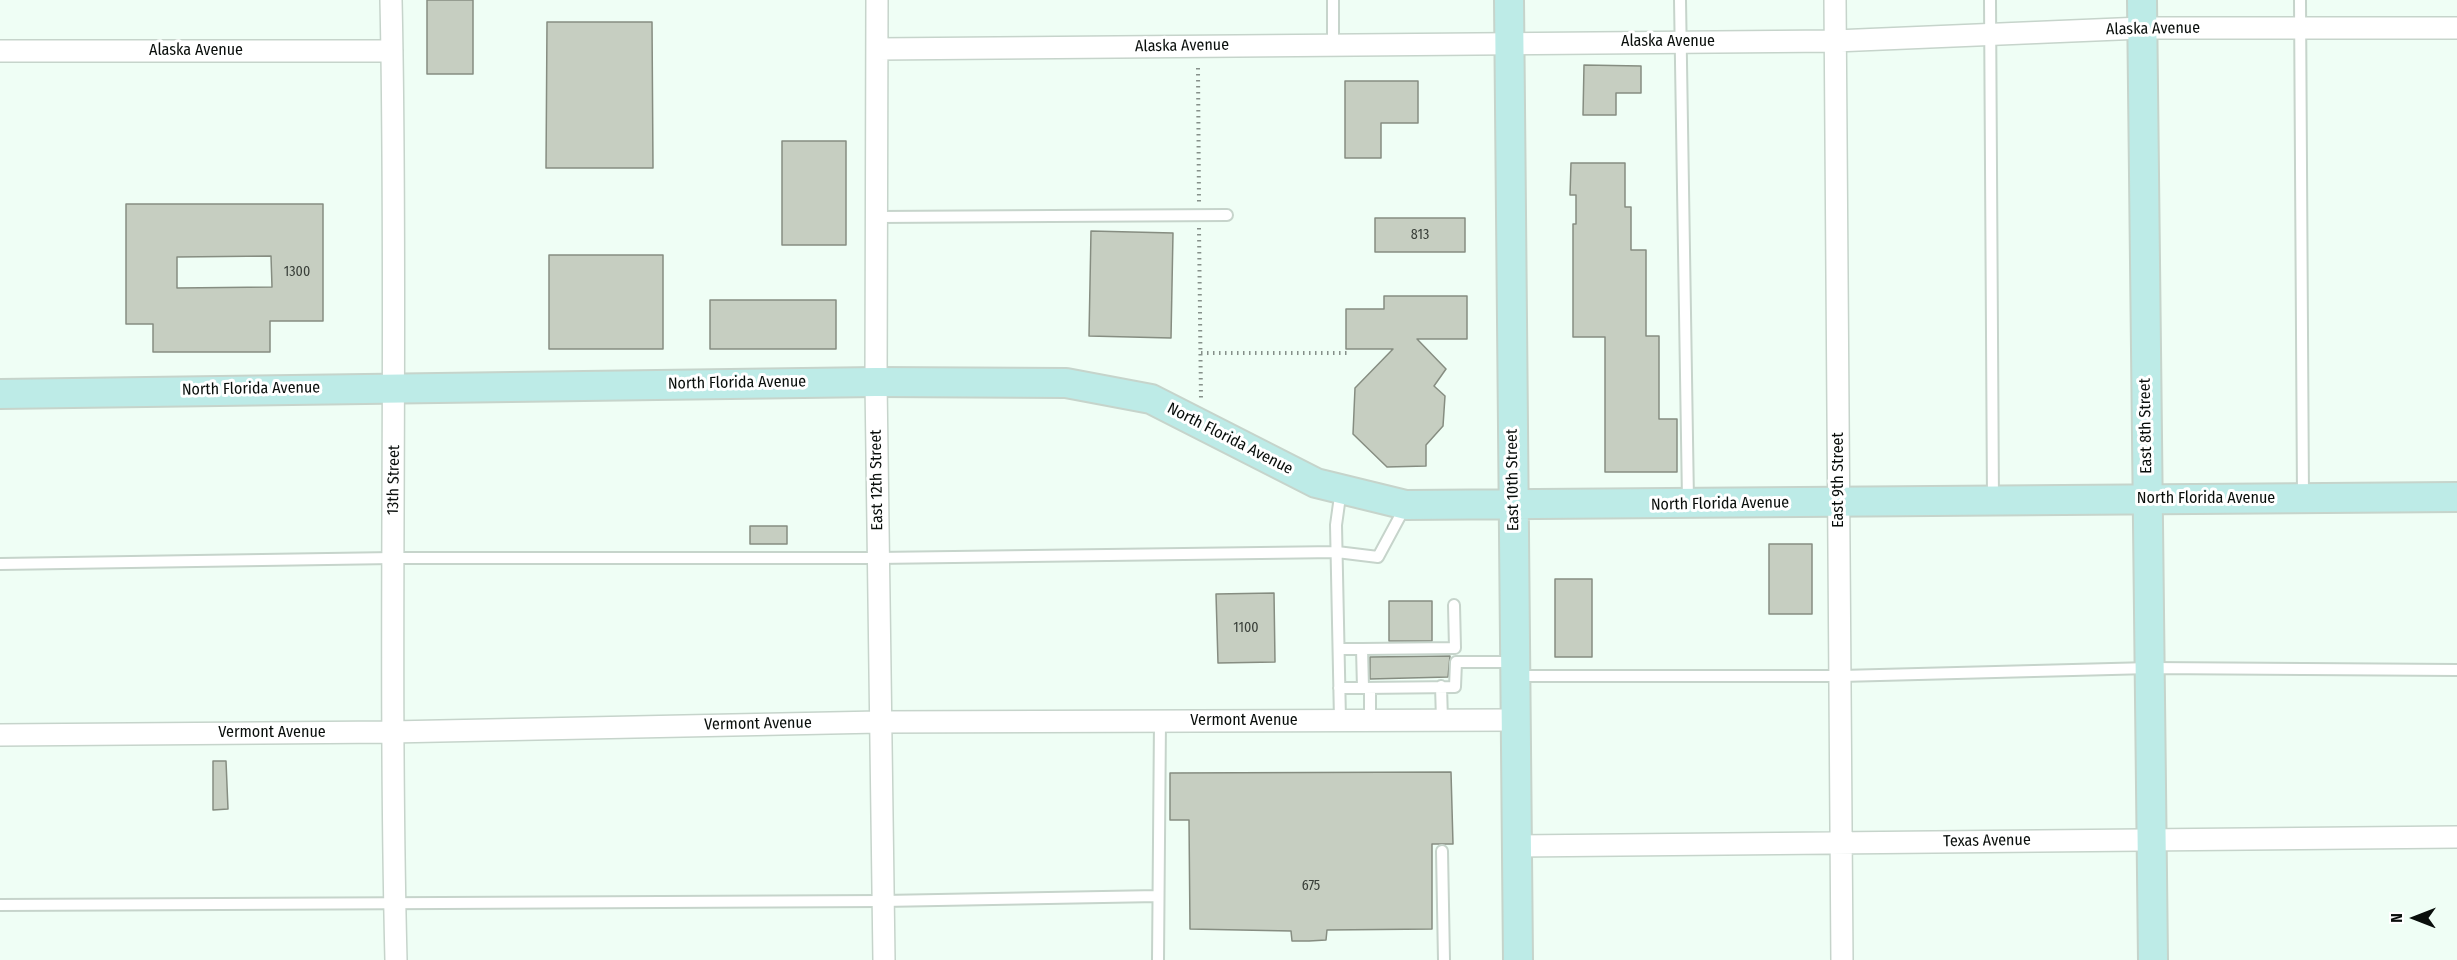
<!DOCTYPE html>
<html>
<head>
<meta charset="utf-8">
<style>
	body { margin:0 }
	#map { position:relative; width:2457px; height:960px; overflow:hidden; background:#effef5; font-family:"Fira Sans Condensed",sans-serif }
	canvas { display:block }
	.north { position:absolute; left:2385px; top:888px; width:60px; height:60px; -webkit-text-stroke:4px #fff; paint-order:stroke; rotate:270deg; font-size:16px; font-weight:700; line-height:24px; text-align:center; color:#090e0b }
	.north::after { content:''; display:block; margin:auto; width:21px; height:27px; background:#090e0b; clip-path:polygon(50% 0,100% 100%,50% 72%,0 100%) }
</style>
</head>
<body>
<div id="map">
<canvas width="2457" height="960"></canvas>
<div class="north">N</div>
</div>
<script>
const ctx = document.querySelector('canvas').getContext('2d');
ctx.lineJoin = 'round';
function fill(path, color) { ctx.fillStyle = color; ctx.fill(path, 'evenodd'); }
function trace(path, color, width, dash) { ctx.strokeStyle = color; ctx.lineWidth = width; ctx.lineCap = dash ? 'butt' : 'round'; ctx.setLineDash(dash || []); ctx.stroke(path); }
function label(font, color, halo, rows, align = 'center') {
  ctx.font = font + ' "Fira Sans Condensed",sans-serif'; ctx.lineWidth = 6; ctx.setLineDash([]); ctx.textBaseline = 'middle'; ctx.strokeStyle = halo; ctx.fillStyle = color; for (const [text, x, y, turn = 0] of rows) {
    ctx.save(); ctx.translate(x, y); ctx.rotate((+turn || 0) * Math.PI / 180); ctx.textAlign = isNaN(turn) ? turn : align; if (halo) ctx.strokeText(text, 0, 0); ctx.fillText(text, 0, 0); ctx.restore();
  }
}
const building = new Path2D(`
	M427 0H473V74H427Z
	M547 22H652L653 168H546Z
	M1584 65 1641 66V93H1616V115H1583Z
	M1345 81H1418V123H1381V158H1345Z
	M782 141H846V245H782Z
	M1571 163H1625V207H1631V250H1646V336H1659V419H1677V472H1605V337H1573V224H1576V195H1570Z
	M126 204H323V321H270V352H153V324H126ZM271 256 272 287 177 288V257Z
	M1375 218H1465V252H1375Z
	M1091 231 1173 233 1171 338 1089 336Z
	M549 255H663V349H549Z
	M1384 296H1467V339H1417L1446 369 1434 386 1445 396 1443 426 1426 445V466L1387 467 1353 434 1355 388 1393 349H1346V309H1384Z
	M710 300H836V349H710Z
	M750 526H787V544H750Z
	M1769 544H1812V614H1769Z
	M1555 579H1592V657H1555Z
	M1274 593 1275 662 1218 663 1216 594Z
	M1389 601H1432V641H1389Z
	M1450 656 1448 677 1370 679V657Z
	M213 761H226L228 809 213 810Z
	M1451 772 1453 844H1432V929L1327 930 1326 940 1309 941H1292L1291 931 1190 929 1189 820H1170V773Z`);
fill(building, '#c6cec1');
trace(building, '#868d81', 1.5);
const lane = new Path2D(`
	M1680 0 1688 500
	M1990 0 1993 501
	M2300 0 2303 498
	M1333 44V0
	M877 217 1227 215
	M0 564 393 558H877L1337 552 1378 557 1406 505
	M1454 605 1455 648 1362 649 1363 688 1455 687 1456 662H1515
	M1339 649H1362
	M1515 676H1841L2150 668 2457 670
	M1441 686 1442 720
	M1339 688H1363
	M1370 688V720
	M1340 720 1336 525 1341 489
	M1442 851 1444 960
	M0 905 883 901 1158 896
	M1158 960 1160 721`);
const street = new Path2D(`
	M391 0C398 320 388 640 396 960
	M877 0 876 382 884 960
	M1835 0 1842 960
	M878 49 1835 41 2142 28H2457
	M0 51H392
	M0 735 391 732 879 722 1516 720
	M1516 846 2457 837`);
const secondary = new Path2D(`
	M1509 0 1518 960
	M2142 0 2153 960
	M0 394 876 382 1066 383 1151 399 1316 483 1406 505 2457 497`);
trace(lane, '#c6d4cb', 14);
trace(street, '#c6d4cb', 24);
trace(secondary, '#c6d4cb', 32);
trace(new Path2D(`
	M1198 68 1199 203
	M1199 228 1201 400
	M1201 353H1350`), '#86908a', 4, [1.5, 4.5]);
trace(lane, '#fff', 10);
trace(street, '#fff', 21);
trace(secondary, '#bdebe7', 28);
label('14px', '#383e38', null, [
	["813",1420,235],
	["1300",297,272],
	["1100",1246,628],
	["675",1311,886]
]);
label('16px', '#090e0b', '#fff', [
	["Alaska Avenue",2153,29,-1],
	["Alaska Avenue",1668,42],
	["Alaska Avenue",1182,46,-1],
	["Alaska Avenue",196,51],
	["North Florida Avenue",737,383,-1],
	["North Florida Avenue",251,389,-1],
	["East 8th Street",2146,426,-91],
	["North Florida Avenue",1230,439,27],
	["13th Street",394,480,-89],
	["East 12th Street",877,480,-91],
	["East 10th Street",1513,480,-91],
	["East 9th Street",1839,480,-90],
	["North Florida Avenue",2206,499],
	["North Florida Avenue",1720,504,-1],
	["Vermont Avenue",1244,721],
	["Vermont Avenue",758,724,-1],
	["Vermont Avenue",272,733],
	["Texas Avenue",1987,841,-1]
]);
</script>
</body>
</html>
